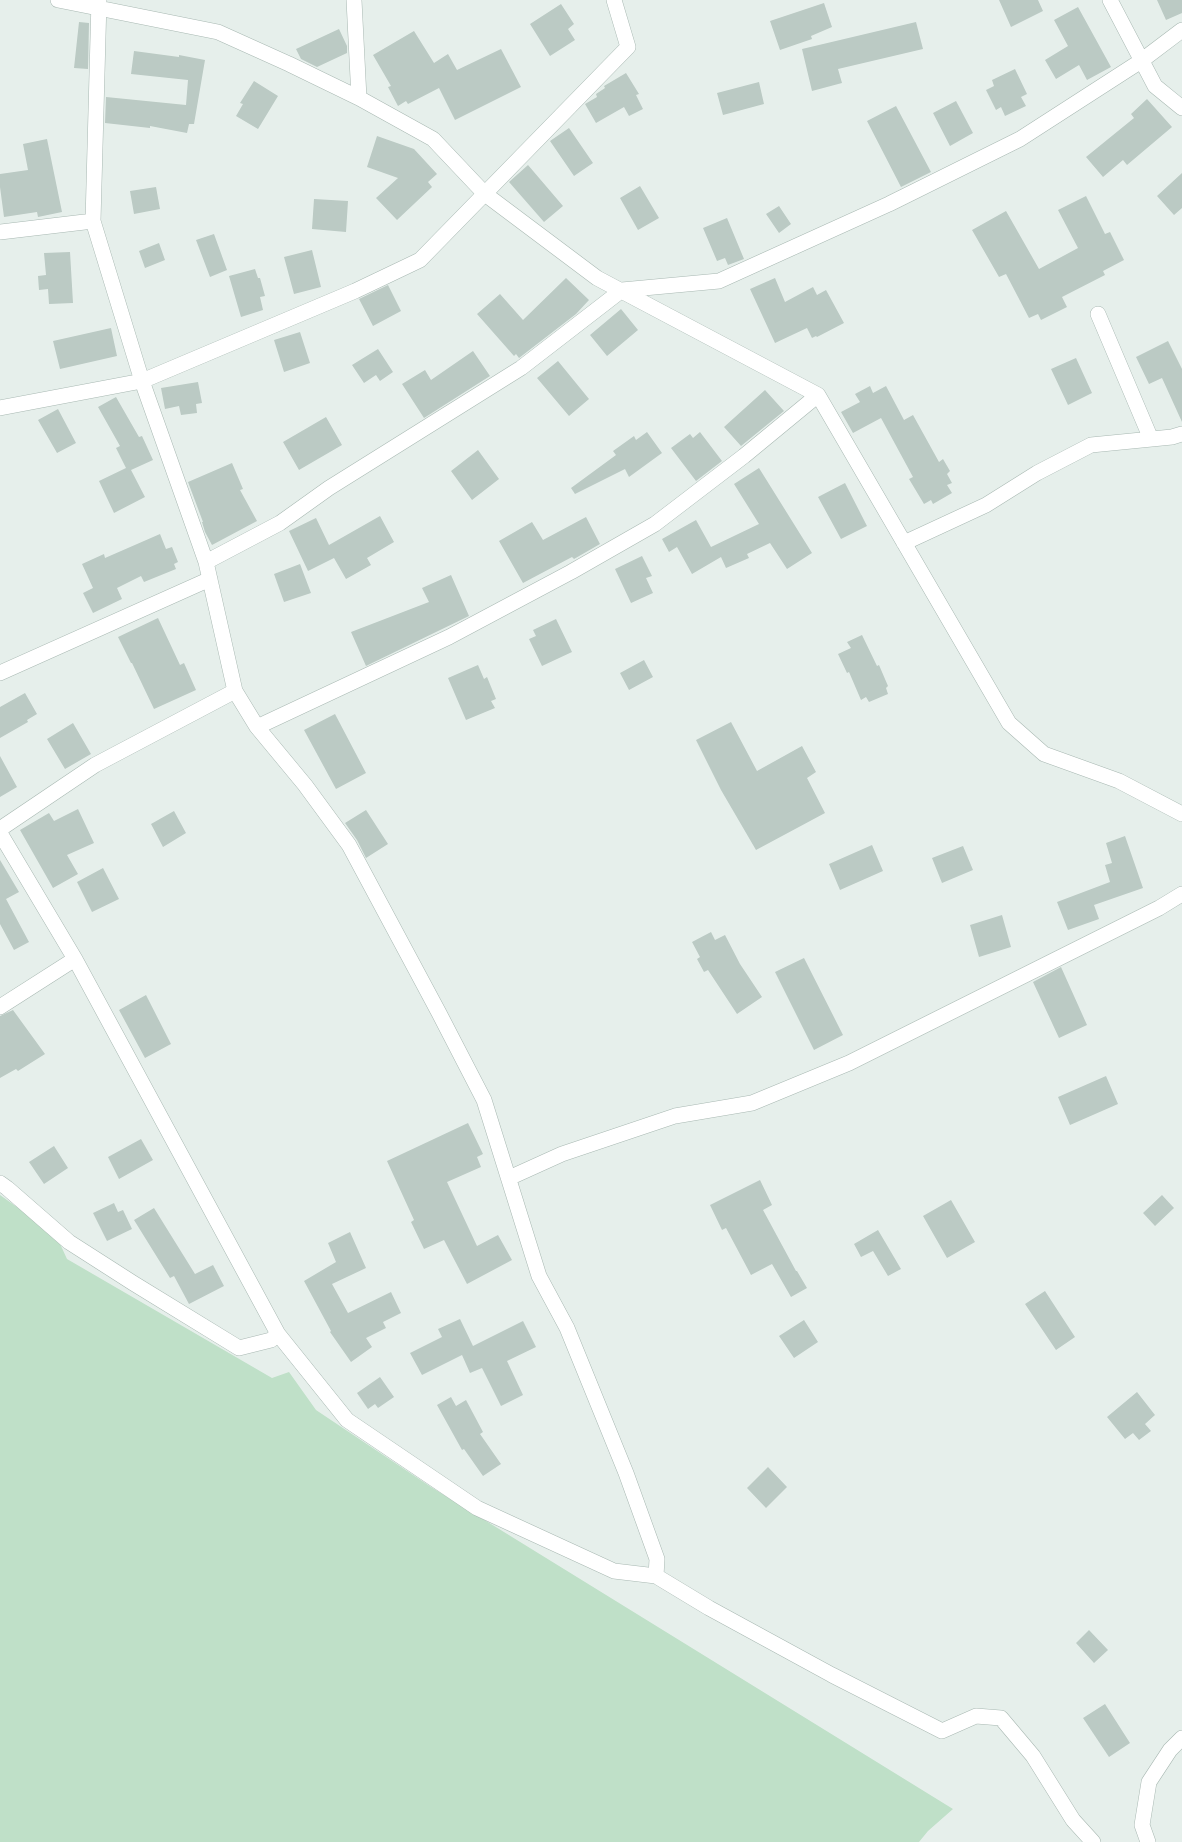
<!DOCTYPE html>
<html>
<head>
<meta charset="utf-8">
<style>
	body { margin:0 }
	canvas { display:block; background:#e6efeb }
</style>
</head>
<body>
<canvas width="1182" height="1842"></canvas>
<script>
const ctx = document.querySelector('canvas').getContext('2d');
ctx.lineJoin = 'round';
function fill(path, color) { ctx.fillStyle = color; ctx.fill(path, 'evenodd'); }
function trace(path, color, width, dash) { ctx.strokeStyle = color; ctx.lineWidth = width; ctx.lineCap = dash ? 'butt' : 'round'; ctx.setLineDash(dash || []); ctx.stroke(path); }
fill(new Path2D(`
	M0 1195 56 1235 67 1259 272 1378 289 1372 316 1410 431 1487 953 1809 928 1831 919 1842H0Z`), '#bfe0c8');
fill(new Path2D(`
	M999 0H1038L1043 11 1011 27Z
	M1157 0H1182V13L1166 20Z
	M824 3 832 27 811 36 812 39 780 50 770 21Z
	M561 4 574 24 568 29 575 40 550 56 530 24Z
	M1078 7 1111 67 1087 80 1079 65 1056 79 1045 60 1068 46 1054 20Z
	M79 22 89 23 88 69 74 68Z
	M916 22 923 49 838 69 842 83 812 91 802 49Z
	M339 29 347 46V53L317 67 301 59 296 49Z
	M414 31 434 63 448 54 457 70 501 49 521 87 455 120 439 88 408 104 406 101 398 106 388 87 391 86 373 55Z
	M134 51 179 57V55L205 60 194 124H189L187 133 150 126V128L105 123 106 97 186 105 188 80 131 74Z
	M1015 69 1027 94 1021 97 1026 106 1005 116 1001 107 996 110 986 90 994 86 992 80Z
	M626 73 639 94 636 95 643 109 629 116 624 107 596 123 585 104 597 97 596 94 605 88 604 86Z
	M254 81 278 96 258 129 236 116 243 104 240 103Z
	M759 82 764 104 723 115 717 93Z
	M1147 99 1172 127 1127 165 1123 160 1103 177 1086 157 1134 118 1131 114Z
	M956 101 973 133 950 146 933 113Z
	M896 106 931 172 901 187 867 121Z
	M569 128 593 163 574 176 550 141Z
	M377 136 414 149 437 174 428 182 432 187 397 220 376 198 398 178 367 167Z
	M47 139 62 212 38 217 37 212 4 217 0 187V174L28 170 23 144Z
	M528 165 563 206 544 222 509 182Z
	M1182 173V208L1174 215 1157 196Z
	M640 186 659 218 638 230 620 198Z
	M156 187 160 209 134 214 130 191Z
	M1086 196 1105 234 1110 232 1124 260 1103 271 1105 275 1062 297 1067 307 1041 320 1038 314 1029 318 1006 274 999 277 972 230 1006 211 1039 269 1078 248 1058 210Z
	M314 199 348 201 346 232 312 229Z
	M779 206 791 224 779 233 766 214Z
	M727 218 744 259 728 265 725 258 717 261 703 228Z
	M214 234 227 270 210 277 196 240Z
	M159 243 165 260 145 268 139 251Z
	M312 250 321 287 294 294 284 257Z
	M70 252 73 303 49 304 48 289 39 290 38 276 46 275 44 253Z
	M255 269 258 278H260L265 296 260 297 263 310 241 317 229 276Z
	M566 278 589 300 576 314 519 358 516 354 514 356 477 314 500 294 523 320Z
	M775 278 785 302 813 287 817 295 826 290 844 323 817 337 816 336 812 338 807 328 775 343 750 289Z
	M388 285 401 311 373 326 359 299Z
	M621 309 638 330 607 356 590 335Z
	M111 328 117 356 60 369 53 341Z
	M300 332 310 363 284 372 274 340Z
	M1168 341 1182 369V422L1162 378 1149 384 1136 357Z
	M378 349 393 372 380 381 376 375 364 383 352 365Z
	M473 351 490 376 424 418 402 384 425 370 431 380Z
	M1076 358 1092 393 1068 405 1051 369Z
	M558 361 589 399 569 416 537 378Z
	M198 382 202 403 196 404 197 413 181 415 179 406 165 409 161 388Z
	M870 386 873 393 886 386 904 420 913 415 939 462 943 459 950 471 947 474 952 483 947 485 952 493 933 504 931 500 924 504 909 479 913 477 881 418 853 433 841 412 860 402 855 394Z
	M765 390 784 411 741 446 724 427Z
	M116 397 139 437 142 436 153 460 131 470 145 497 114 513 99 481 126 468 116 448 120 446 98 407Z
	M58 409 76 443 57 453 38 420Z
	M326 417 342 445 299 470 283 442Z
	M647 432 662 453 629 477 625 469 575 494 571 488 616 455 613 451 634 436 636 440Z
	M700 432 722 461 696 481 671 448 690 434 693 438Z
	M478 450 499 479 472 500 451 471Z
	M232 463 243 489 240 490 257 521 212 545 205 532 202 522H203L188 482Z
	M759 468 812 553 787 569 770 543 747 554 749 558 726 568 721 557 692 574 677 547 669 552 662 539 696 520 711 547 759 524 734 484Z
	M845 483 867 526 841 539 818 497Z
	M380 516 394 542 367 558 371 565 346 579 334 558 308 571 289 531 316 518 329 545Z
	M586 517 600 544 574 559 572 557 523 583 499 541 532 522 543 540Z
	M160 534 166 549 172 547 178 562 174 564 176 569 144 582 141 576 117 588 122 599 93 613 83 593 93 588 82 564 104 554 105 558Z
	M642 556 652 576 646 578 653 593 631 603 615 569Z
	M300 564 311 593 284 602 274 574Z
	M451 575 469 616 366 666 351 632 429 602 422 588Z
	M158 618 180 665 184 663 196 690 154 709 132 663H131L118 637Z
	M556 619 572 652 542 666 529 639 536 636 533 630Z
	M862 635 877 666 879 665 888 686 886 688 888 694 869 702 866 697 861 700 849 672 847 673 838 654 851 648 847 642Z
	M644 660 653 677 629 690 620 673Z
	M478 665 484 679 487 677 496 699 491 701 495 708 466 720 448 678Z
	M25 693 37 714 27 720 28 722 0 738V707Z
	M335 714 366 773 336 789 304 730Z
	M731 722 757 771 802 746 816 772 807 778 825 813 756 850 721 790 696 740Z
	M73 723 91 754 65 769 47 739Z
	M0 756 17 787 0 797Z
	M78 809 94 843 67 855 78 874 53 888 20 830 49 813 54 821Z
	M366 810 388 844 366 858 357 840 345 823Z
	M174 811 186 833 163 847 151 824Z
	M1125 836 1143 888 1094 905 1099 919 1068 930 1057 902 1110 882 1105 865 1112 863 1106 843Z
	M872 845 883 871 840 890 829 864Z
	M963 846 973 870 942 883 932 858Z
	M0 860 19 892 6 899 29 942 14 950 0 924Z
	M103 868 119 899 92 912 77 882Z
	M1002 915 1011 947 979 957 970 925Z
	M711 932 715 940 725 935 740 964 762 997 737 1014 708 970 704 972 697 959 700 957 692 942Z
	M804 958 843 1035 814 1050 775 972Z
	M1061 967 1087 1025 1059 1038 1033 982Z
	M146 995 171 1044 145 1058 119 1010Z
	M13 1010 45 1054 18 1071 16 1069 0 1078V1016Z
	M1106 1076 1118 1104 1070 1125 1058 1097Z
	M468 1123 483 1154 477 1157 481 1167 447 1182 477 1246 498 1235 512 1260 467 1284 444 1240 424 1249 411 1222 414 1220 387 1161Z
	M141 1139 153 1160 119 1179 108 1157Z
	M54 1146 68 1168 44 1184 29 1162Z
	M760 1180 772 1205 763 1210 796 1271H797L807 1288 791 1297 772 1264 751 1275 726 1228 722 1230 710 1205Z
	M1162 1195 1174 1208 1155 1226 1143 1213Z
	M951 1200 975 1242 947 1258 923 1216Z
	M114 1203 118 1212 123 1210 132 1229 107 1241 93 1213Z
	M154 1208 195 1274 213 1265 224 1286 189 1304 174 1276 170 1278 134 1220Z
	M878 1230 901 1269 888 1276 873 1251 861 1257 854 1244Z
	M350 1232 366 1268 332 1284 348 1313 391 1292 401 1313 383 1322 386 1328 366 1338 372 1347 351 1362 330 1332 331 1331 304 1281 336 1262 328 1243Z
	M1045 1291 1075 1337 1056 1350 1025 1304Z
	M460 1319 473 1346 523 1321 536 1347 507 1361 523 1395 501 1406 482 1368 470 1373 462 1355 422 1375 410 1353 442 1337 438 1329Z
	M804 1320 818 1342 794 1358 779 1336Z
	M380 1377 394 1397 378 1408 375 1404 368 1409 357 1393Z
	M1137 1392 1155 1415 1145 1424 1151 1431 1139 1440 1133 1433 1125 1439 1107 1417Z
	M451 1397 456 1406 466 1400 483 1432 480 1434 501 1464 483 1476 464 1449 462 1450 437 1405Z
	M768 1467 787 1487 766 1508 747 1488Z
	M1089 1630 1108 1650 1094 1663 1076 1643Z
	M1105 1704 1130 1743 1109 1757 1083 1718Z`), '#bbcac4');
const street = new Path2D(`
	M58 0 218 32 289 64 359 98 433 139 485 194 597 278 818 395 1009 723 1044 754 1119 781 1182 814
	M99 0 93 221 142 381 206 562 235 691 257 727 305 785 349 845 439 1013 484 1100 539 1276 567 1328 626 1473 657 1559 656 1576
	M354 0 359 98
	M1110 0 1155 86 1182 108
	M0 232 93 221
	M1098 314 1151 439
	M0 408 142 381 355 291 420 260 628 47 614 0
	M904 543 986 505 1037 473 1091 445 1172 437 1182 434
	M206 562 280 523 329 488 521 368 622 290 719 281 889 204 1020 139 1141 61 1182 30
	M0 673 210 579
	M257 727 449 637 571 572 655 524 744 456 818 395
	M0 829 95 765 235 691
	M0 833 75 959 278 1334 347 1420 477 1508 614 1571 656 1576 709 1608 832 1675 942 1731 976 1716 1001 1718 1033 1756 1073 1820 1093 1842
	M0 1007 75 959
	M509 1178 562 1154 675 1116 752 1103 849 1063 1159 908 1182 894
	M0 1183 7 1188 69 1242 133 1283 239 1348 271 1340 278 1334
	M1148 1842 1142 1825 1149 1782 1170 1750 1182 1738`);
trace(street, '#a8b8b2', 16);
trace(street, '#fff', 15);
</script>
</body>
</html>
